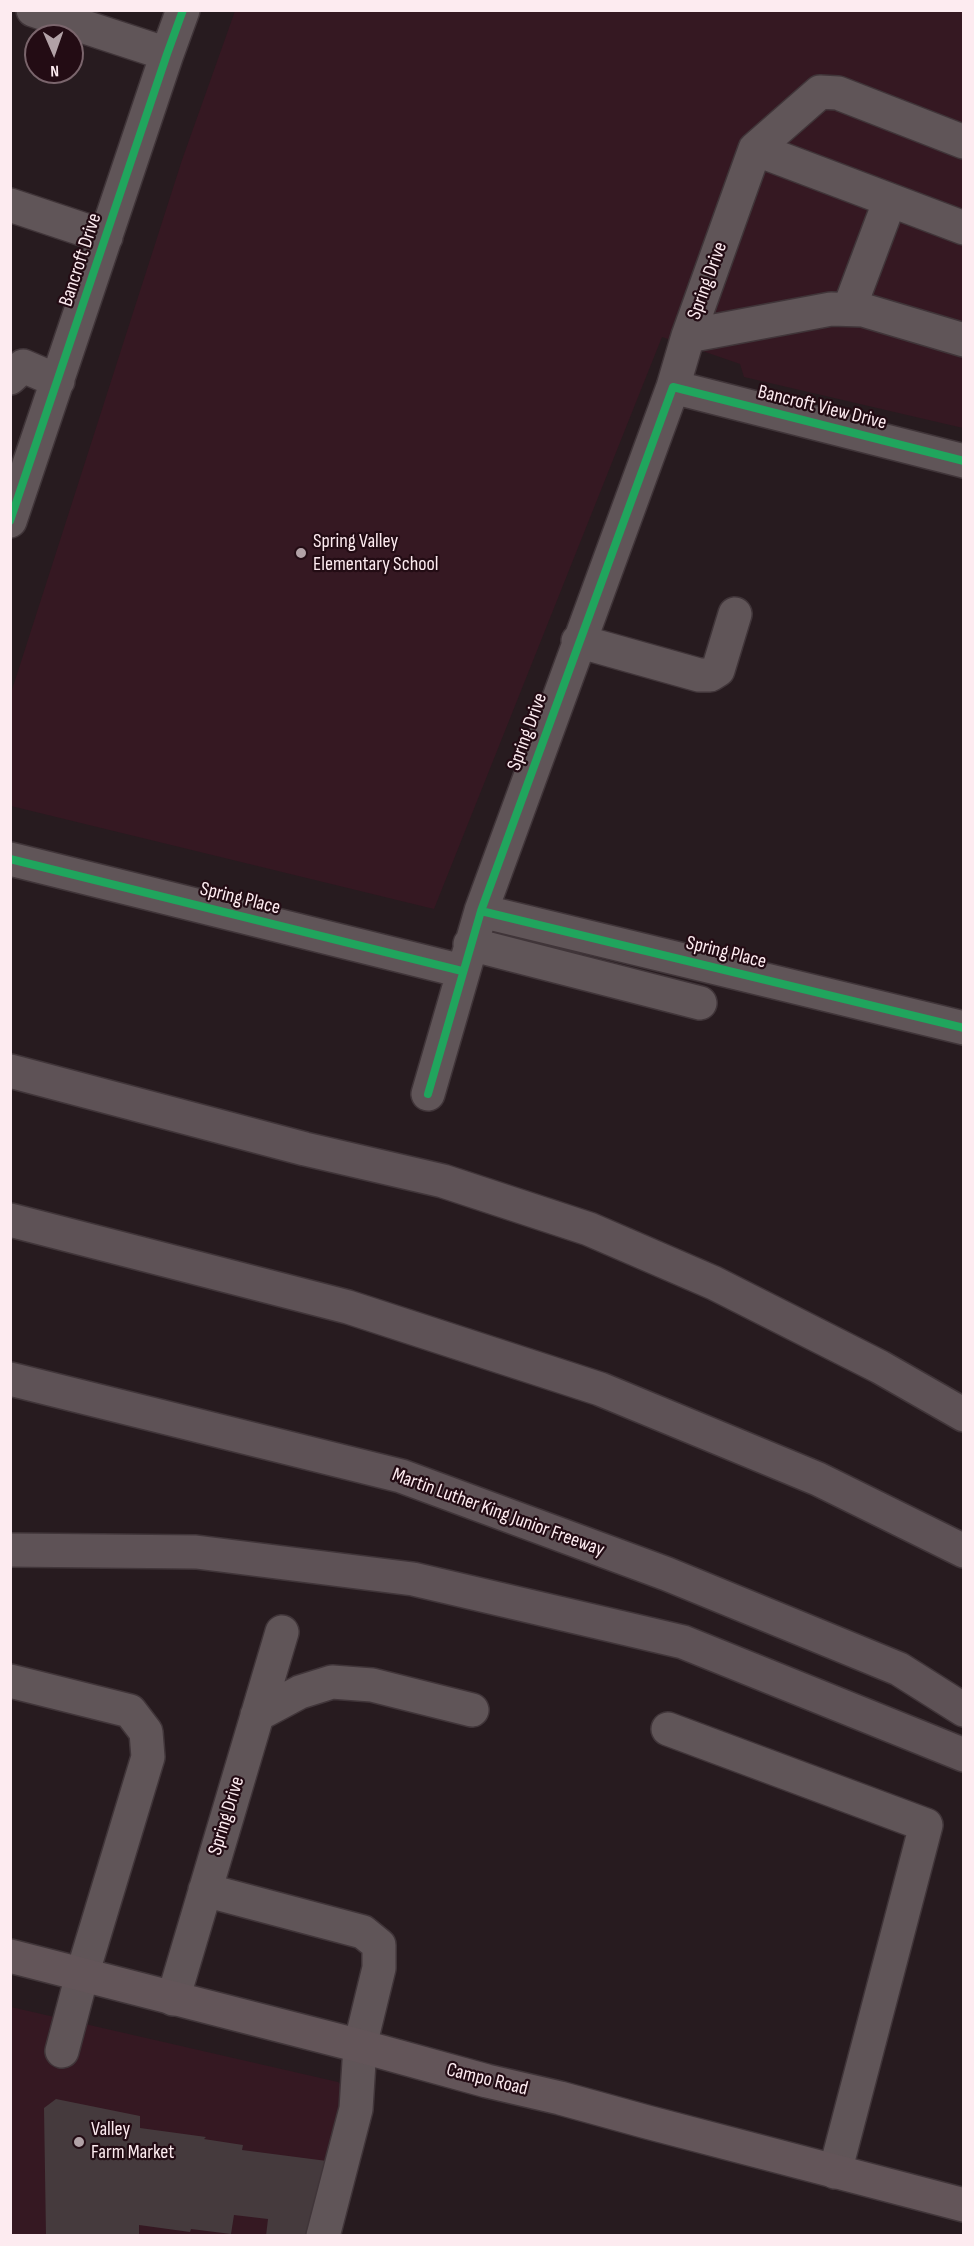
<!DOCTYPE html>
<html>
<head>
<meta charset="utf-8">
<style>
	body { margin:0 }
	#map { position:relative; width:974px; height:2246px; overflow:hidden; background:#271b1f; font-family:"Sofia Sans Condensed",sans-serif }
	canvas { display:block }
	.frame { position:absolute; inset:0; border:12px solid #fdebf0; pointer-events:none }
	.north { position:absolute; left:24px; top:24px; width:60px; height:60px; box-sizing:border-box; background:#230c14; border:2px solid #7a656c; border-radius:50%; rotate:178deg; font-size:16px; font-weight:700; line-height:24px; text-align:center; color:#fdebf0 }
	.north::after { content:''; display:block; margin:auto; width:21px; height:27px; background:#b2a2a7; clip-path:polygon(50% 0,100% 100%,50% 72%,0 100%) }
</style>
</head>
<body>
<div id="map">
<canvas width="974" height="2246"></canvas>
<div class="frame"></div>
<div class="north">N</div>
</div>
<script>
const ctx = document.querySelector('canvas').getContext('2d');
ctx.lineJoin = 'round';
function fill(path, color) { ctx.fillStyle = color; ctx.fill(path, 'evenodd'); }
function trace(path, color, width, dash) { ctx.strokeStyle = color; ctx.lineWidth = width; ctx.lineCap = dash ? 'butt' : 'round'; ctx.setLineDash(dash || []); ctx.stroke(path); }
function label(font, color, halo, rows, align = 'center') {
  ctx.font = font + ' "Sofia Sans Condensed",sans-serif'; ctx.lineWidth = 4.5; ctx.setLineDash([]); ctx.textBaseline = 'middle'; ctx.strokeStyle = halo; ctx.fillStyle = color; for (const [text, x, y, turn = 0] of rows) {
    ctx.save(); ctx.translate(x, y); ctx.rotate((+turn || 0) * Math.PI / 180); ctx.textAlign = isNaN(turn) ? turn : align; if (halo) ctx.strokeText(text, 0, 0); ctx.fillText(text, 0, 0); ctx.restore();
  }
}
fill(new Path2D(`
	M235 11H963V428L744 377 740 364 662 337 434 909 11 806V693L182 160Z
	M11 2007 338 2082 344 2087 313 2235 11 2236Z`), '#351822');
fill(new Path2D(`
	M56 2099 140 2116V2128L206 2137 204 2139 243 2145 242 2150 327 2161 307 2236H266L268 2219 234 2215 231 2234 191 2229 190 2232 139 2225V2236H46L44 2108Z`), '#453a3d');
const minor = new Path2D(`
	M33 10 167 54
	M755 149 964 228
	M10 205 106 237
	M849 309 890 200
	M688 336 831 309 863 310 964 340
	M10 378 23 366 58 381
	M673 387 964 461
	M10 521 167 54 183 10
	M578 641 699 675H710L718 670 735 614
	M10 859 462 971
	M481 911 964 1028
	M470 944 700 1003
	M428 1094 481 911 673 387 688 336 755 149 820 92 838 93 964 142
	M10 1681 130 1711 146 1732 148 1757 82 1975 62 2051
	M257 1715 300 1692 332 1682 372 1685 472 1710
	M668 1729 926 1825 835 2172
	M205 1890 363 1932 379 1945V1968L360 2046 356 2109 323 2236
	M173 1999 282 1632`);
const major = new Path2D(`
	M10 1956 360 2046 487 2081 560 2098 647 2122 964 2205`);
const highway = new Path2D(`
	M10 1071 305 1149 443 1181 589 1229 714 1283 880 1367 964 1415
	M10 1220 348 1307 600 1389 818 1479 964 1551
	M10 1379 401 1476 667 1574 899 1669 964 1710
	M10 1550 196 1552 413 1579 683 1642 964 1755`);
trace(minor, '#403539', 36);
trace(major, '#403539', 36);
trace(highway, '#403539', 36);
trace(minor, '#605558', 33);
trace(major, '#635559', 33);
trace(highway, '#5e5256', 33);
trace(new Path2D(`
	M10 521 167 54 183 10
	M10 859 462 971
	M481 911 964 1028
	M428 1094 481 911 673 387 964 461`), '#20a55d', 8);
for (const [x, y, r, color] of [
	[301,553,6,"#b2a2a7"],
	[79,2142,6,"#b2a2a7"]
]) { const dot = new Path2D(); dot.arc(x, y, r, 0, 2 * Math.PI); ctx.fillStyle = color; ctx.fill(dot); trace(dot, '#230c14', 2); }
label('20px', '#fdebf0', '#230c14', [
	["Bancroft Drive",81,260,-72],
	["Spring Drive",708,281,-70],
	["Bancroft View Drive",822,408,14],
	["Spring Drive",528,732,-70],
	["Spring Place",240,899,14],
	["Spring Place",726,953,14],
	["Martin Luther King Junior Freeway",498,1513,20],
	["Spring Drive",227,1816,-73],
	["Campo Road",487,2080,14]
]);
label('20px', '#fdebf0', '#230c14', [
	["Spring Valley",313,542],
	["Elementary School",313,565],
	["Valley",91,2130],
	["Farm Market",91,2153]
], 'left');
</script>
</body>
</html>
